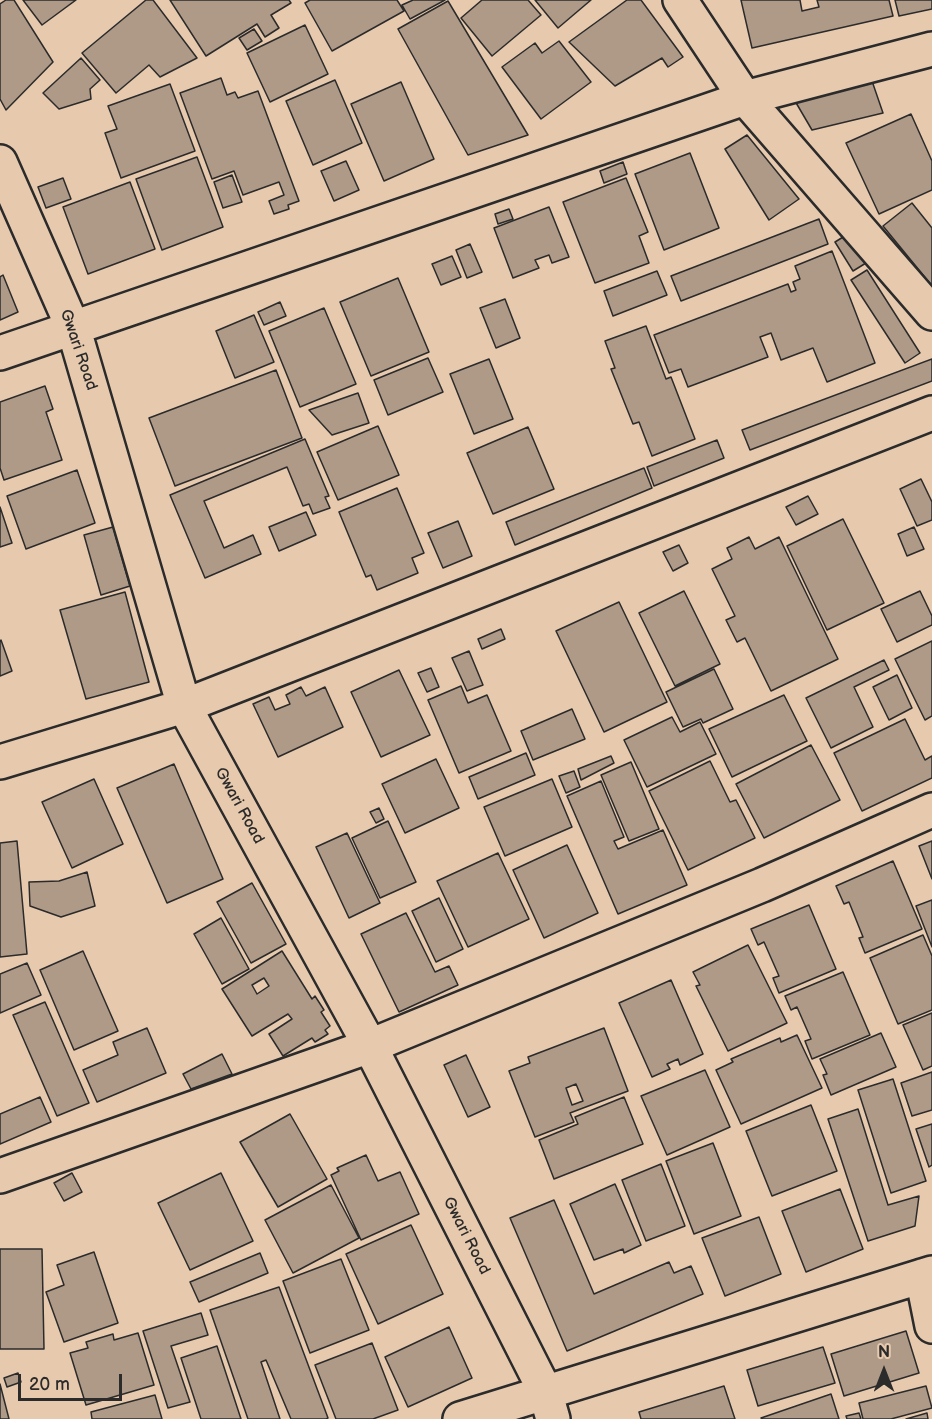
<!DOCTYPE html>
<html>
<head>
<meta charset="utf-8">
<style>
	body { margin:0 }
	#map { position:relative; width:932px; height:1419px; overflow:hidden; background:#e7c9ad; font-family:"Balsamiq Sans",sans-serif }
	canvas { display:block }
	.north { position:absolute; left:854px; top:1341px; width:60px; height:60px; -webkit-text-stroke:4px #e7c9ad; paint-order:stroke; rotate:0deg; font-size:16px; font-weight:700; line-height:24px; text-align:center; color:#2b2b2b }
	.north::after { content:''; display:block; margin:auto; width:21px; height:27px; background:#2b2b2b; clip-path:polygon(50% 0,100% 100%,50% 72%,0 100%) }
	.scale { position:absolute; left:18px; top:1374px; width:104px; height:27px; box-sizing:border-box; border:3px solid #2b2b2b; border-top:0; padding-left:8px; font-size:18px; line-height:21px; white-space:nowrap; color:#2b2b2b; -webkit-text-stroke:4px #e7c9ad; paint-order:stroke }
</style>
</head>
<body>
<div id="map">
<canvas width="932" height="1419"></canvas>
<div class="north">N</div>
<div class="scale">20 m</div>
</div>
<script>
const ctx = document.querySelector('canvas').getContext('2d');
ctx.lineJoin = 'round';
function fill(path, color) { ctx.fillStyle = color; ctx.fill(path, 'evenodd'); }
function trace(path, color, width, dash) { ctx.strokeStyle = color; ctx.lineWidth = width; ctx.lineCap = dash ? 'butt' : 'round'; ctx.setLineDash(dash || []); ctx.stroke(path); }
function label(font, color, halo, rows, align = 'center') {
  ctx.font = font + ' "Balsamiq Sans",sans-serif'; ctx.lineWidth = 5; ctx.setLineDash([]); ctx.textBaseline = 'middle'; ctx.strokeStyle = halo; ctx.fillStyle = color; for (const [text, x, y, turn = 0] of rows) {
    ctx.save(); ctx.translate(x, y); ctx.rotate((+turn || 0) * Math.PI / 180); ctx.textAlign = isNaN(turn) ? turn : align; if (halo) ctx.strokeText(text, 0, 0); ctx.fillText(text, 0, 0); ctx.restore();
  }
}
const building = new Path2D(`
	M6 0H14L53 62 6 110 0 99V4Z
	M23 0H76L42 25Z
	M146 0H153L197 58 160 77 149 65 116 93 82 53Z
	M170 0H289L291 3 271 15 279 28 265 37 257 24 206 56Z
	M310 0H397L404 11 332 51 305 3Z
	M413 0H445L410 19 402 5Z
	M482 0H528L541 15 492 56 461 18Z
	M535 0H591L558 28Z
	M627 0H641L683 57 668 67 662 58 615 86 569 42Z
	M741 0H800L802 11 819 7 817 0H889L893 16 752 48Z
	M895 0H932V9L899 16Z
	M448 1 528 135 468 155 398 29Z
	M305 25 328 74 270 102 247 53Z
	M254 29 262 41 247 50 239 38Z
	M559 41 591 82 541 119 502 67 535 43 542 53Z
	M81 58 100 80 90 89 91 99 59 109 43 93Z
	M221 78 227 95 235 92 238 98 258 91 299 201 288 205 289 209 274 214 269 201 284 195 279 182 243 195 234 171 212 179 180 93Z
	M335 80 362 143 313 165 286 101Z
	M872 81 883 113 812 130 795 101Z
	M401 82 434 159 384 181 351 104Z
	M170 84 195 151 121 178 105 133 117 129 108 106Z
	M911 114 932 161V190L879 214 846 143Z
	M747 135 799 199 769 220 725 149Z
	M690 153 719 228 664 250 635 174Z
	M197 157 223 227 162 250 136 179Z
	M346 161 359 190 334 201 321 171Z
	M623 162 627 174 604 183 600 171Z
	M232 175 242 202 223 208 214 182Z
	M63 178 71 199 46 208 38 187Z
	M626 178 648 232 639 236 649 263 595 283 563 202Z
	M130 182 155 249 88 274 63 207Z
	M912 203 932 228V286L883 226Z
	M549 207 569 257 552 263 549 255 535 260 539 268 513 278 494 228Z
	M509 209 513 219 498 224 495 214Z
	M819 219 828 244 681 301 671 276Z
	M848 234 866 263 853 271 835 242Z
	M470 244 482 272 467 278 456 250Z
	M832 251 875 363 827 382 813 348 781 360 771 333 760 337 768 357 688 387 681 369 669 373 654 335 788 284 791 292 796 290 793 282 800 279 795 266Z
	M452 256 461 277 441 285 432 264Z
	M867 270 920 353 905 363 851 280Z
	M657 271 667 295 613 316 604 291Z
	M3 275 18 312 0 320V277Z
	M398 278 429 352 371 376 340 302Z
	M505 299 520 338 496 348 480 308Z
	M280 302 286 316 264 325 258 312Z
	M324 308 356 384 300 407 269 331Z
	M254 315 274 362 235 378 216 331Z
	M646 326 666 379 671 377 695 439 652 456 639 422 633 424 611 369 615 368 605 341Z
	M428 358 443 392 388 415 374 380Z
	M489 359 513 419 474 434 450 374Z
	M932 359V381L750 450 742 430Z
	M276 370 302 438 175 486 149 418Z
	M45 386 53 409 46 412 62 460 4 480 0 468V402Z
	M358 393 369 423 332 435 309 410Z
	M378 426 399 475 338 500 317 452Z
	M528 427 554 489 493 514 467 453Z
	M305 439 329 496 325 497 330 508 313 514 309 504 303 506 287 467 204 501 224 548 253 535 261 554 205 578 170 495Z
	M717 440 724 458 654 486 647 467Z
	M644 468 652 488 515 545 506 522Z
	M77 470 95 523 26 549 7 496Z
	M921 479 932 502V520L917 526 900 489Z
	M397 488 424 553 412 558 418 573 377 590 371 575 366 577 339 512Z
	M808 496 818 514 796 525 786 507Z
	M0 507 12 543 0 547Z
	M306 512 316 535 279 551 269 527Z
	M843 519 884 603 827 630 787 546Z
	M458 521 472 556 443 568 428 533Z
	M113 527 130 586 101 595 84 535Z
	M914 527 924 549 907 556 898 534Z
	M749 537 755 549 779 537 838 659 771 691 745 638 737 642 726 620 735 616 712 569 732 559 727 548Z
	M679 545 688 563 673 571 663 552Z
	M684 591 720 664 675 686 639 613Z
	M920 591 932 616V625L897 642 881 609Z
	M125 592 149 682 86 699 60 610Z
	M619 602 667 702 604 732 556 631Z
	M501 629 505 639 482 649 478 639Z
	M1 640 12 671 0 676V641Z
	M932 641V716L925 720 895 659Z
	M469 651 483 685 467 691 452 658Z
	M884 660 889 670 854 687 873 727 831 748 806 698Z
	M431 668 439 687 427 692 418 673Z
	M714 669 733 709 703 723 701 719 683 727 666 692Z
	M399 670 430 735 381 757 351 692Z
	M897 675 912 708 889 720 873 687Z
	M461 686 468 703 487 695 511 751 459 773 428 700Z
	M301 687 306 696 325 687 343 727 278 757 253 704 269 697 275 710 290 704 286 695Z
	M784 695 807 741 732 777 709 729Z
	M572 709 585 739 533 760 521 731Z
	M672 717 680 732 700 722 716 754 647 787 624 740Z
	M905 719 925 760 932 756V778L862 811 834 753Z
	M811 745 840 800 764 838 736 784Z
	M526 753 535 775 478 799 469 777Z
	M611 756 614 763 581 780 578 769Z
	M436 759 459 808 405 833 382 784Z
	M710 761 730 802 736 800 755 838 688 870 649 791Z
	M631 762 659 829 629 841 601 775Z
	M174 764 223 879 167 903 117 788Z
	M574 771 580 787 566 793 559 776Z
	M94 779 123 844 72 868 42 802Z
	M552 779 572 827 505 856 484 807Z
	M601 781 624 837 614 841 618 849 663 830 687 885 618 914 567 796Z
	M379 808 384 819 376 823 370 812Z
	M388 821 416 882 380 898 352 838Z
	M347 833 380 903 349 918 316 847Z
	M17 841 27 954 0 957V843Z
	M932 841V879L919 846Z
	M567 845 598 913 544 938 513 870Z
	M498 853 529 919 468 947 437 881Z
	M893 861 922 929 865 953 859 938 863 937 849 902 844 904 836 886Z
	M87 872 95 906 61 917 30 906 29 882 59 881Z
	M252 883 286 944 251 963 217 902Z
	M439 898 463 949 436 962 412 911Z
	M932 900V947L916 906Z
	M809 905 836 969 779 993 773 978 779 976 764 942 758 945 751 929Z
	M406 913 435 972 449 966 458 985 399 1012 361 934Z
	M221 918 249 969 222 984 194 934Z
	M923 935 932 956V1010L898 1024 870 958Z
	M748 945 787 1023 728 1051 696 986 700 985 693 972Z
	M83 951 118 1031 74 1050 40 970Z
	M282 951 312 999 315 996 324 1010 321 1012 330 1026 325 1030 328 1034 315 1042 312 1038 283 1056 269 1034 292 1019 288 1014 252 1036 222 989ZM264 978 269 986 257 994 252 985Z
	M27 963 41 995 0 1013V974Z
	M843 972 870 1035 812 1059 805 1041 811 1039 797 1007 791 1010 785 996Z
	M671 980 703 1054 680 1065 678 1059 667 1064 670 1069 652 1077 619 1003Z
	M45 1002 89 1103 57 1116 13 1015Z
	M932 1013V1066L923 1070 903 1025Z
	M147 1028 166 1073 97 1102 83 1070 118 1055 113 1042Z
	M604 1028 628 1091 570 1113 574 1122 535 1137 509 1071 530 1063 528 1057ZM576 1084 583 1101 572 1105 566 1088Z
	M881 1033 896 1067 831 1095 823 1075 827 1074 820 1059Z
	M797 1035 822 1088 741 1124 716 1070 733 1062 731 1059 780 1038 781 1042Z
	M222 1054 232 1074 191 1089 183 1074Z
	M466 1055 490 1107 468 1117 444 1065Z
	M705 1070 730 1127 667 1155 641 1096Z
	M932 1072V1110L912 1116 901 1083Z
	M893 1079 926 1181 891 1193 858 1090Z
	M40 1097 51 1122 0 1144V1114Z
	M624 1097 643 1144 554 1179 539 1140 578 1124 575 1117Z
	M811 1105 837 1171 772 1196 746 1131Z
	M858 1109 888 1205 919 1196 915 1226 868 1241 828 1119Z
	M290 1114 327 1179 278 1207 240 1142Z
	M932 1124V1165L929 1167 916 1129Z
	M713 1143 741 1216 694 1234 666 1161Z
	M366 1155 378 1181 400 1172 419 1214 361 1240 331 1175 339 1171 337 1168Z
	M661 1164 685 1226 646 1241 622 1180Z
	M72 1173 82 1192 64 1201 54 1183Z
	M221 1173 253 1241 190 1270 158 1203Z
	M615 1184 641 1245 624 1253 623 1249 594 1260 570 1204Z
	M331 1185 359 1238 293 1273 265 1220Z
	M840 1189 863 1249 806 1272 782 1211Z
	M554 1200 594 1294 669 1262 674 1273 691 1266 703 1294 567 1351 510 1218Z
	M759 1217 781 1274 725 1296 702 1238Z
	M411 1225 443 1294 378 1324 346 1254Z
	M0 1249H42L44 1349H0Z
	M94 1252 118 1323 64 1342 46 1292 64 1285 57 1265Z
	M260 1253 268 1273 199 1302 190 1282Z
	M341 1259 369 1330 310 1353 283 1281Z
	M279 1287 328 1418 326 1419H291L266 1360 261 1362 280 1419H248L210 1310Z
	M201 1313 208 1335 171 1346 190 1402 168 1408 143 1331Z
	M449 1327 472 1378 408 1407 385 1357Z
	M906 1331 919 1373 844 1396 831 1354Z
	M138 1333 154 1385 86 1405 70 1353 88 1348 86 1342 113 1334 114 1340Z
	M372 1343 398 1410 373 1419H336L315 1365Z
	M217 1346 241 1419H201L181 1358Z
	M823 1347 835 1383 758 1406 747 1370Z
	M18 1373 21 1382 7 1387 4 1378Z
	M0 1384 9 1419H0Z
	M724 1386 735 1419H641L639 1412Z
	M926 1386 932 1408 891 1419H863L859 1403Z
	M831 1394 839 1419H762L761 1418Z
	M155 1395 162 1419H92L91 1412Z
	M859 1413 861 1419H847L846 1416Z
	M927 1413 928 1419H906Z`);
fill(building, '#af9a87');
trace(building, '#2b2b2b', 1.5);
const minor = new Path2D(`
	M680 0 745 98 932 313
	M0 162 74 330 184 706 370 1046 545 1391 553 1419
	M0 353 745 98 932 49
	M0 762 184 706 932 413
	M0 1176 370 1046 762 885 932 810
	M922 1276 932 1326
	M460 1419 932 1273`);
trace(minor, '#2b2b2b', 38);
trace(minor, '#e7c9ad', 33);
label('16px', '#2b2b2b', '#e7c9ad', [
	["Gwari Road",78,350,71],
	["Gwari Road",239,806,61],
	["Gwari Road",466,1236,63]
]);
</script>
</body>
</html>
